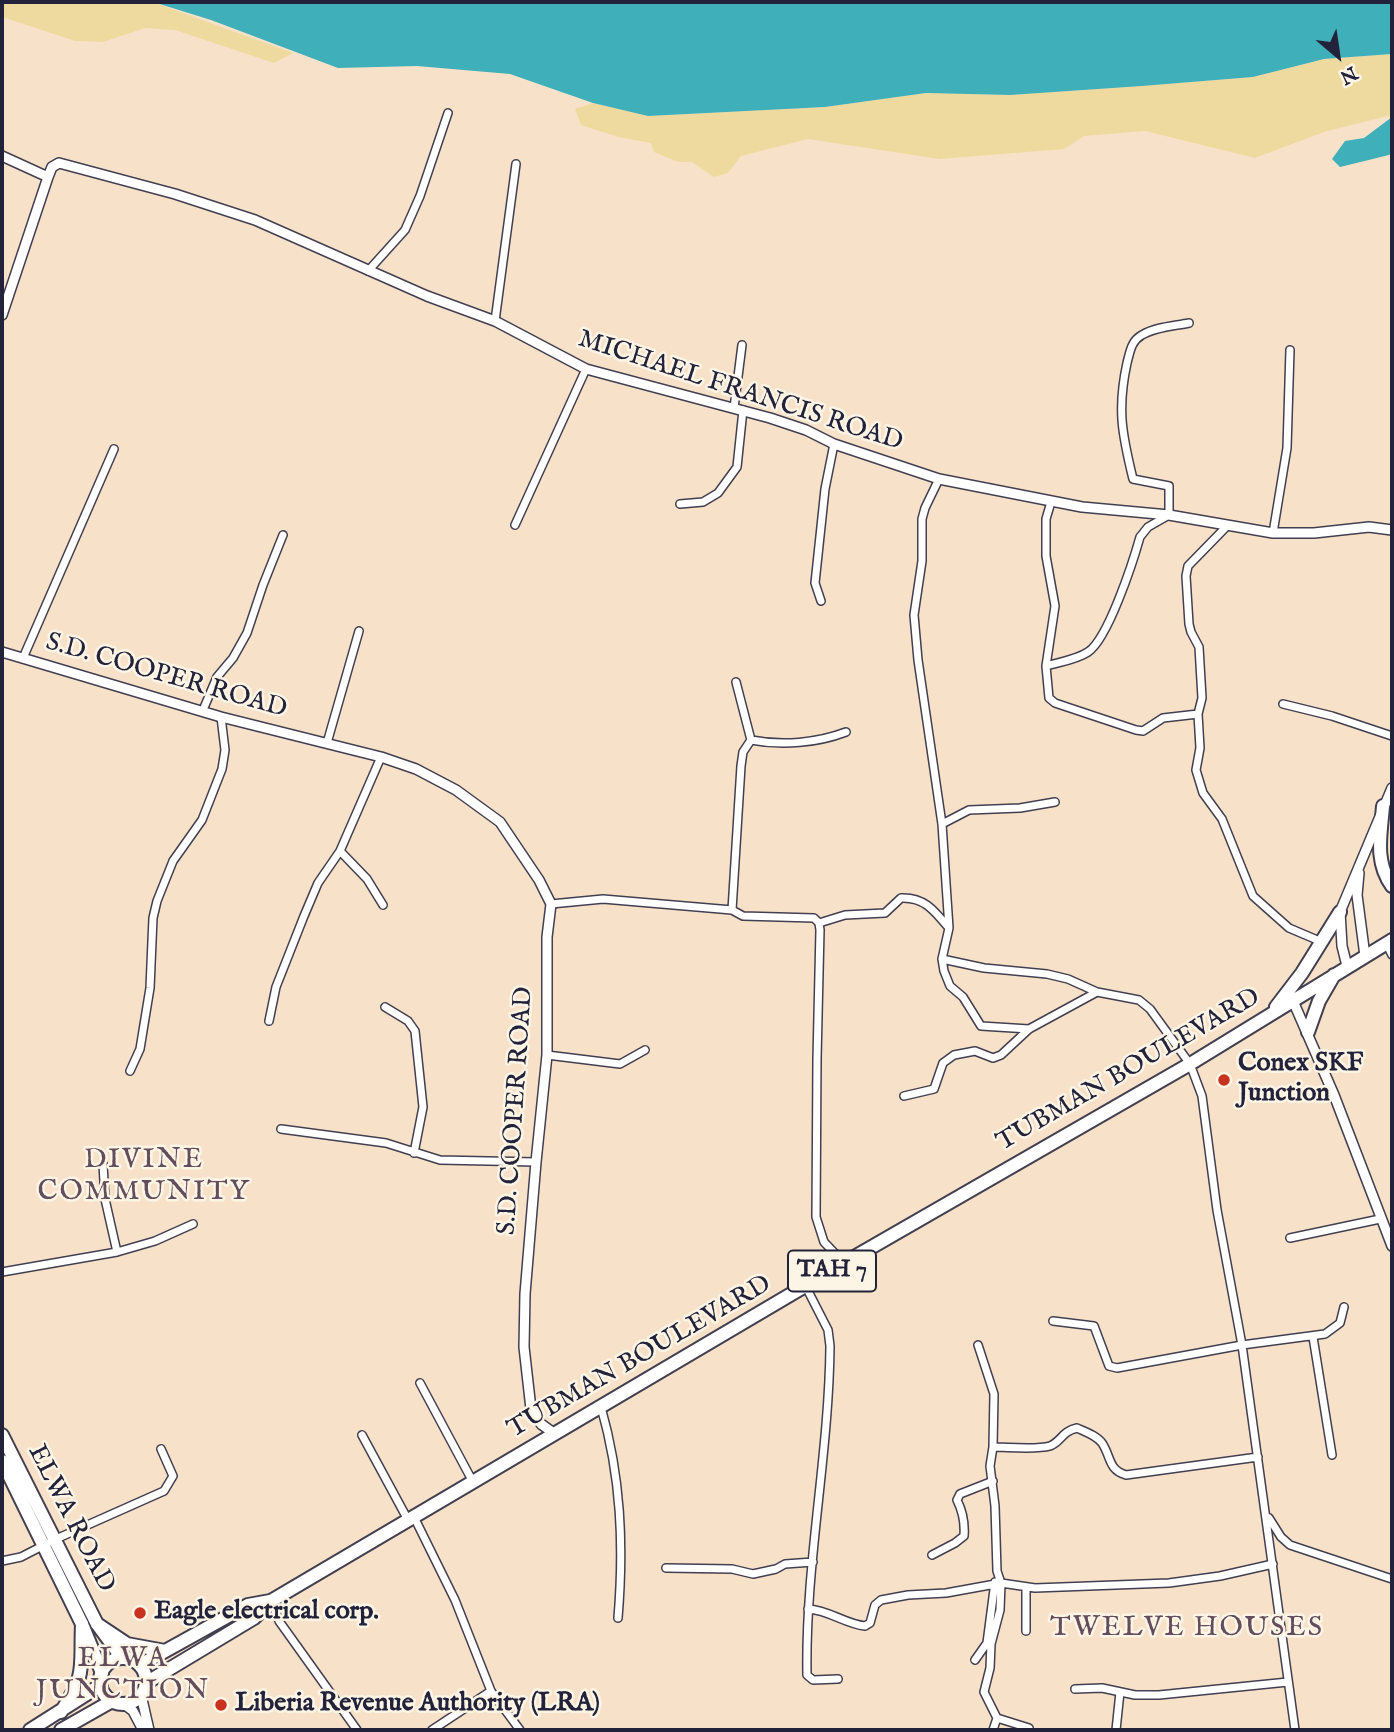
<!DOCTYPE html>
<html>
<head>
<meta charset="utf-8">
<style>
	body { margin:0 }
	#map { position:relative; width:1394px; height:1732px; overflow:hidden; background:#f7e2c9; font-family:"IM FELL English",serif }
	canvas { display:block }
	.frame { position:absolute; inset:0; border:4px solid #22223b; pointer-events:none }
	.north { position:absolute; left:1303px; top:21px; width:70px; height:70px; -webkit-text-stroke:5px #fcf5e5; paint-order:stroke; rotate:151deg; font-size:19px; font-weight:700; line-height:28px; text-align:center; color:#22223b }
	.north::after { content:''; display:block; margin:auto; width:24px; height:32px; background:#22223b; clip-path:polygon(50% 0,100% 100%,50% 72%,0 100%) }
</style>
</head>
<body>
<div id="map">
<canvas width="1394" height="1732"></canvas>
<div class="frame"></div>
<div class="north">N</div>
</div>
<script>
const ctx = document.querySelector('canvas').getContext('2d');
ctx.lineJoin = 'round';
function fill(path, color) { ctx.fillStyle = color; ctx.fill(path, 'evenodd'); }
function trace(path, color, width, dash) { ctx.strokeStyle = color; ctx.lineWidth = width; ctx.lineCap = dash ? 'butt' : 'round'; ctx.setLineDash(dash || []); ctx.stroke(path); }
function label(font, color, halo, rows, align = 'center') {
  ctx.font = font + ' "IM FELL English",serif'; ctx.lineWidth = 5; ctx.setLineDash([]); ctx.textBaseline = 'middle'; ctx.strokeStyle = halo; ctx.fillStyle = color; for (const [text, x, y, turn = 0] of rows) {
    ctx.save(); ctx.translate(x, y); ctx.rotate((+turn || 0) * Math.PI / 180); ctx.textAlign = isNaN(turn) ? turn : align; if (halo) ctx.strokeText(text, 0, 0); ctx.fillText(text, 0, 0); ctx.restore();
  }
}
fill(new Path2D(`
	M2 2H153L293 53 274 63 175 30 145 28 103 42 75 41 2 17Z
	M1392 54V115L1324 132 1255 158 1145 131 1084 136 1064 149 939 159 808 139 741 156 728 173 714 177 692 162H678L654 152 651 143 618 137 581 125 575 109 593 103 648 116 825 107 926 93 1010 95 1142 86 1253 77 1324 59Z`), '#eeda9e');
fill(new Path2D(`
	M153 2H1392V54L1324 59 1253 77 1142 86 1010 95 926 93 825 107 648 116 593 103 510 74 417 66 338 68 211 20Z
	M1392 117V152L1389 155 1340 167 1332 159 1345 141 1364 138Z`), '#3fafba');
const minor = new Path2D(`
	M368 271 405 230 420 196 448 113
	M495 321 516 164
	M734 408 742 345
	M939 479 925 508 922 519V561L914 615 918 660 942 824 949 928 942 959 944 971 950 986 963 997 981 1026 1029 1029
	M1051 502 1046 519V556L1055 606 1046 666 1049 698 1055 703 1136 730 1143 731 1163 718 1198 714
	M680 504 703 502 718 493 737 467 743 410
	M515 525 586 369
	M1228 525 1188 566 1186 576 1189 624 1191 632 1199 647 1202 698 1198 714 1200 748 1196 770 1203 793 1222 819 1253 896 1289 928 1322 942
	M1273 533 1287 448 1290 350
	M821 601 815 583 825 489 834 444
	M23 658 114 449
	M1046 666C1059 662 1076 660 1088 652 1108 639 1133 562 1140 537L1148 527 1169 515V486L1133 479C1122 434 1117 409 1127 363 1130 352 1131 341 1142 335 1155 327 1174 326 1189 323
	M1283 704 1332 716 1392 736
	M203 710 217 677 233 658 247 633 263 585 283 535
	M751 740C782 746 817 743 846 732
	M327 743 359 631
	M942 824 969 810 1020 808 1055 802
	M340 851 367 879 383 905
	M551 904 603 899 732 910 743 916 814 918 819 923 820 930 817 1059 816 1217 824 1242 844 1263
	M732 910 741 766 743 752 751 740 736 682
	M819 923 845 915 885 913 901 898C924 897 934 910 948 927
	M1386 943 1392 955
	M942 959 984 968 1047 974 1068 979 1097 992
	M385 1007 408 1021 415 1031 423 1107 414 1153
	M269 1021 276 987 304 916 318 883 340 851 381 757
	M547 1055 620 1064 645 1050
	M130 1071 140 1049 150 988 153 918 157 901 173 861 202 820 222 769 225 750 221 717
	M904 1096 934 1089 943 1063 954 1055 975 1051 993 1058 1001 1055 1029 1029 1097 992 1139 1000 1150 1009 1190 1064 1202 1096 1217 1210 1242 1345 1295 1730
	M281 1129 386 1143 440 1160 536 1162
	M103 1164 105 1199 117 1252
	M1290 1238 1380 1219
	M2 1272 117 1252 155 1241 193 1224
	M806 1287 828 1330 830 1346C829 1456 805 1565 807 1675L813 1680 838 1679
	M1053 1321 1094 1326 1109 1366 1117 1368 1242 1345 1325 1334 1340 1323 1344 1307
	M1313 1337 1332 1455
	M978 1345 994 1394 993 1447 990 1466 995 1506 997 1571 1001 1583 1035 1588 1169 1583 1220 1576 1273 1564
	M420 1383 473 1482
	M601 1407C621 1477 624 1545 618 1618
	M362 1435 408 1520
	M993 1447C1008 1447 1036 1450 1050 1446 1061 1442 1062 1431 1077 1428 1086 1432 1097 1436 1102 1443 1111 1456 1108 1470 1126 1475L1258 1457
	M414 1517 455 1600 491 1691 520 1730
	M1269 1518 1281 1537 1290 1545 1392 1579
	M932 1555 955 1543 964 1536C965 1523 963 1512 957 1500L960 1494 993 1481
	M2 1561 21 1557 56 1539 164 1491 173 1476 161 1449
	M666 1568 732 1569 753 1574 776 1569 785 1564 813 1562
	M1026 1587V1631
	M271 1601 279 1621 357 1730
	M808 1609C829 1610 845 1624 865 1626L870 1623 875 1605 881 1600 908 1595 946 1593 1001 1583 1000 1610 991 1644 990 1668 984 1692 997 1718 993 1730
	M975 1660 987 1643 995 1582
	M1075 1689 1102 1688 1135 1695H1159L1288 1682
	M997 1718 1029 1728
	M432 1730 491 1691
	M1116 1730 1120 1692`);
const tertiary = new Path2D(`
	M2 156 48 177
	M2 315 48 177 52 167 59 163 175 194 255 220 427 296 495 321 586 369 770 418 806 430 834 444 939 479 1082 507 1169 515 1273 533H1314L1369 527 1392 530
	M2 652 221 717 381 757 416 769 456 790 500 822 539 880 551 904 547 937V1055L536 1162 525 1294 524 1347 531 1409 541 1424 555 1434
	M1359 873 1357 895 1365 956
	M1347 966 1342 946 1340 912 1392 788
	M1293 1001 1334 1095 1392 1246
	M141 1695 149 1730
	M124 1704 133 1711 143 1730`);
const primary = new Path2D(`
	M2 1435 97 1624 122 1658
	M2 1461 82 1624 102 1673`);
const trunk = new Path2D(`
	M1383 806C1381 834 1374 861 1392 886
	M1276 1007 1302 973 1340 912
	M1308 1032 1319 1001 1334 975
	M97 1624 127 1644 165 1651
	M100 1681a23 23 0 1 1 46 0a23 23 0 1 1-46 0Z
	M140 1665 248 1605 270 1601
	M146 1683 254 1618 271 1601 844 1263 1190 1064 1392 940
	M61 1712C87 1672 80 1670 82 1624
	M30 1730 101 1685
	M61 1730 112 1701`);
trace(minor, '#423f50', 10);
trace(tertiary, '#423f50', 12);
trace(primary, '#423f50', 16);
trace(trunk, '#423f50', 16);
trace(minor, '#fff', 7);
trace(tertiary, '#fff', 9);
trace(primary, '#fff', 12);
trace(trunk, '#fff', 12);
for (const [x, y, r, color] of [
	[1224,1080,7,"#c8321e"],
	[140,1613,7,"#c8321e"],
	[221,1705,7,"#c8321e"]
]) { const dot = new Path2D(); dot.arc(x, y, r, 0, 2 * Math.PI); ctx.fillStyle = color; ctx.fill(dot); trace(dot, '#fcf5e5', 2.5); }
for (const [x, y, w] of [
	[832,1271,88]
]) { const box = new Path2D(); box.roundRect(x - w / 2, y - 20.5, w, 41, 5); ctx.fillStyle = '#fcf5e5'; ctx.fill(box); trace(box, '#22223b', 2); }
label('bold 24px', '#22223b', null, [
	["TAH 7",832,1271]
]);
label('26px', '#22223b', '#fcf5e5', [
	["MICHAEL FRANCIS ROAD",740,392,18],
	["S.D. COOPER ROAD",166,677,16],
	["TUBMAN BOULEVARD",1129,1071,-30],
	["S.D. COOPER ROAD",517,1111,-86],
	["TUBMAN BOULEVARD",640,1358,-30],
	["ELWA ROAD",70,1519,63]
]);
label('bold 26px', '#22223b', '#fcf5e5', [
	["Conex SKF",1238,1065],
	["Junction",1238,1095],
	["Eagle electrical corp.",154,1613],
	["Liberia Revenue Authority (LRA)",235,1705]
], 'left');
ctx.letterSpacing = '2px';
label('28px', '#634c5b', '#fcf5e5', [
	["DIVINE",144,1161],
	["COMMUNITY",144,1193],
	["TWELVE HOUSES",1187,1629],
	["ELWA",123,1660],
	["JUNCTION",123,1692]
]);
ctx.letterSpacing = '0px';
</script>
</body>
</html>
